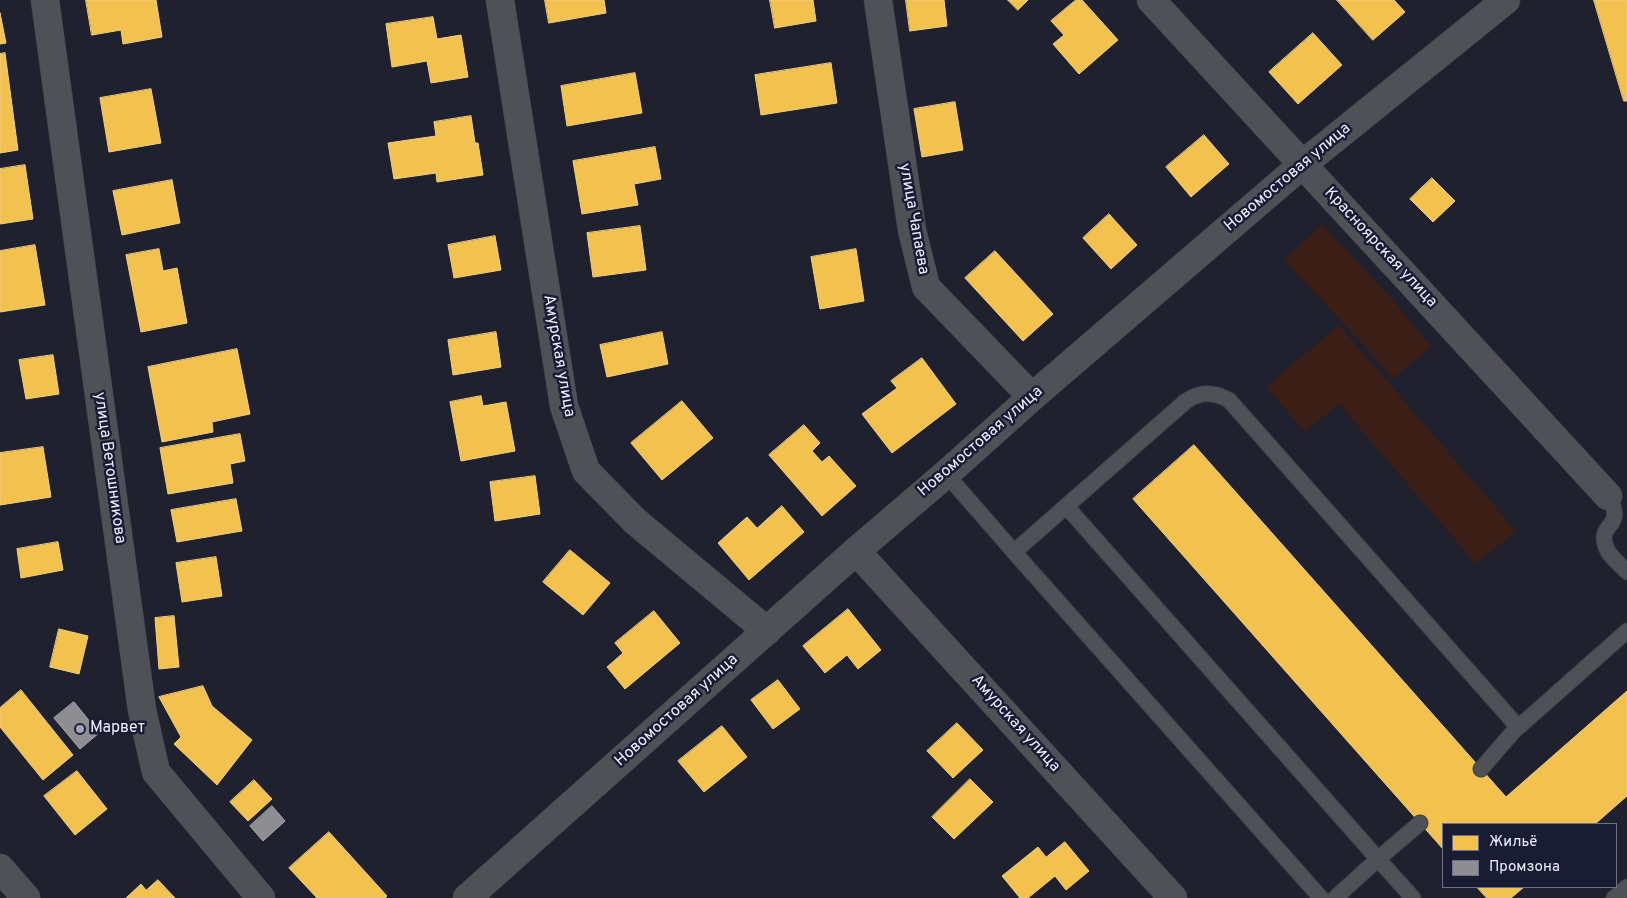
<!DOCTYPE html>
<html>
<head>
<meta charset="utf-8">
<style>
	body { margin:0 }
	#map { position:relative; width:1627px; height:898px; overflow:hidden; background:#20212e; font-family:Overpass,sans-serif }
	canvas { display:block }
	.legend { position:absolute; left:1442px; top:823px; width:175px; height:65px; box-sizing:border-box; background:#1a1c34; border:1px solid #6e7085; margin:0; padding:6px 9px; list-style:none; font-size:15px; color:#ebeeff }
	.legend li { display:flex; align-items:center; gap:10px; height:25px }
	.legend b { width:25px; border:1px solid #6e7085 }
</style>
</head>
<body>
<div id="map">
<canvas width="1627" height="898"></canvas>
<ul class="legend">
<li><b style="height:14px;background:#f2c14e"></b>Жильё</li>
<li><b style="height:14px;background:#8d8d92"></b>Промзона</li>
</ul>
</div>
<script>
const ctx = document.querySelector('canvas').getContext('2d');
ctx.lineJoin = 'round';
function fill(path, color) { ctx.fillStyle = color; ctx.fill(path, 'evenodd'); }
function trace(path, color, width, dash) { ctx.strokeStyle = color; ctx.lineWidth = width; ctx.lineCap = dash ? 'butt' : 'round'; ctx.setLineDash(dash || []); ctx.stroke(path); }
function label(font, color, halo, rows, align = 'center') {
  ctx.font = font + ' Overpass,sans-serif'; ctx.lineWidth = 5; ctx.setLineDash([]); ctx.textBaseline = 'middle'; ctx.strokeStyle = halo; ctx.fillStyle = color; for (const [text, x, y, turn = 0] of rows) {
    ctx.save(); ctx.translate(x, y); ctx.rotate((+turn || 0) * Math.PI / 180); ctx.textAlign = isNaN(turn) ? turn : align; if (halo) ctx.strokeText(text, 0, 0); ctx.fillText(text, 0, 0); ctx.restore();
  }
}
fill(new Path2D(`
	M1322 224 1393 300 1431 347 1392 379 1370 352 1284 260Z
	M1339 325 1516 531 1476 564 1339 404 1305 432 1266 387Z`), '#3b1e15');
const homes = new Path2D(`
	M86 0H156L162 37 123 44 121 30 92 35Z
	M545 0H604L606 13 549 23Z
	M770 0H813L816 21 775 28Z
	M906 0H944L947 26 910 31Z
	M1008 0H1028L1018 10Z
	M1076 0H1082L1118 40 1079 74 1053 44 1064 35 1051 21Z
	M1337 0H1394L1405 12 1373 40Z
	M1594 0H1627V101H1624Z
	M0 13 6 43 0 44Z
	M433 17 437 39 461 35 468 77 431 83 427 61 392 67 386 24Z
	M1313 33 1342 65 1298 104 1269 72Z
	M5 53 18 150 0 153V54Z
	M831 63 837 103 761 115 755 75Z
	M635 73 642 113 567 126 561 86Z
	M151 89 161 143 109 152 100 98Z
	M955 102 963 150 922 157 914 109Z
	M471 116 475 143H478L483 175 437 182 436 173 394 179 388 143 436 136 434 122Z
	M1204 135 1229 164 1191 197 1166 167Z
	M655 147 661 179 634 184 638 205 582 214 573 161Z
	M25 165 33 219 0 224V169Z
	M1432 178 1455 201 1433 222 1410 199Z
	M172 180 180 223 122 235 113 191Z
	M1109 214 1137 245 1111 269 1083 238Z
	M640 226 646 270 593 277 587 233Z
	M495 236 501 270 454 278 448 245Z
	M35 245 45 305 0 312V251Z
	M159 249 163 271 177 268 187 323 141 332 126 255Z
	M856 249 864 301 820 309 811 257Z
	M995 251 1053 314 1023 341 965 278Z
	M496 332 501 367 453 375 448 340Z
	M662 332 668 364 607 377 600 345Z
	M237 349 250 414 212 422 213 432 162 442 148 367Z
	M53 355 59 394 26 399 19 360Z
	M922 358 956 404 892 453 862 414 897 388 891 381Z
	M481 396 483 406 506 402 515 451 461 461 450 402Z
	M682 401 713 438 662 480 631 443Z
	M804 425 820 443 812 451 822 462 829 456 856 486 822 516 769 455Z
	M240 434 245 461 230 464 233 483 168 494 160 448Z
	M1194 445 1506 797 1627 691V796L1595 824H1443V849L1133 499Z
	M43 447 51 497 0 505V453Z
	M535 476 540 514 495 521 490 482Z
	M236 499 242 531 177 542 171 510Z
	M782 506 804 532 749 580 718 543 747 517 757 528Z
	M58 542 63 570 21 578 17 549Z
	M570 550 610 583 583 615 543 582Z
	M216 557 222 596 182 602 176 563Z
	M848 609 881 650 858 669 847 655 825 673 803 646Z
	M654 611 680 643 625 689 607 667 623 653 615 643Z
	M174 616 179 667 159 669 155 618Z
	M59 629 88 636 79 674 50 667Z
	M778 680 800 709 773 729 751 700Z
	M203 686 212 706 252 740 217 785 174 744 181 737 159 697Z
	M21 690 73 755 43 780 0 727V708Z
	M957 723 983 750 953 778 927 751Z
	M722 726 747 757 704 792 678 761Z
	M77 771 107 809 75 835 44 796Z
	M970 779 993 802 954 839 932 817Z
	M254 780 272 799 248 821 230 802Z
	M329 832 387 896 385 898H317L289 868Z
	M1065 842 1089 871 1066 890 1055 876 1028 898H1020L1002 876 1038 847 1046 857Z
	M158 880 175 898H126L141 884 146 890Z
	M1477 887H1524L1511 898H1487Z`);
fill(homes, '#f2c14e');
trace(homes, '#f0ce83', 1);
const industry = new Path2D(`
	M74 702 99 733 80 749 54 718Z
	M272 806 285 821 263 841 250 826Z`);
fill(industry, '#8d8d92');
trace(industry, '#a9aab3', 1);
const service = new Path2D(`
	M946 474 1014 552 1186 401C1201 391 1214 392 1229 400L1518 727
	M1608 496C1627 528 1599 521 1605 544 1607 555 1620 564 1627 572
	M1066 506 1378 859 1335 898
	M1014 552 1321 898
	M1481 769 1513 732 1627 631
	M1413 898 1378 859 1420 823
	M1614 898 1627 887`);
const minor = new Path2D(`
	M45 0 142 710 156 772 261 898
	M500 0 564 406 586 471 635 521 767 631
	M878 0 912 230 926 287 1032 397
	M1151 0 1608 496
	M856 551 1173 898
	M0 868 26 898
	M467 898 856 551 946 474 1032 397 1303 164 1506 0`);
trace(service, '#3d3f4a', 17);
trace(minor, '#3d3f4a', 29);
trace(service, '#505157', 15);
trace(minor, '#505157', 28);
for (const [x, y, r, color] of [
	[80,729,5,"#a4a6b6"]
]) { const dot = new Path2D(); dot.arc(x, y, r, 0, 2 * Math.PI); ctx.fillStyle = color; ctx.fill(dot); trace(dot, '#1a1c34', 2); }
label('16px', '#ebeeff', '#1a1c34', [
	["Новомостовая улица",1288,178,-40],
	["улица Чапаева",913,219,80],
	["Красноярская улица",1380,248,47],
	["Амурская улица",558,356,80],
	["Новомостовая улица",981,442,-41],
	["улица Ветошникова",109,468,82],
	["Новомостовая улица",677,711,-42],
	["Амурская улица",1015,724,48]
]);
label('16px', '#ebeeff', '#1a1c34', [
	["Марвет",90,729]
], 'left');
</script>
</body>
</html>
